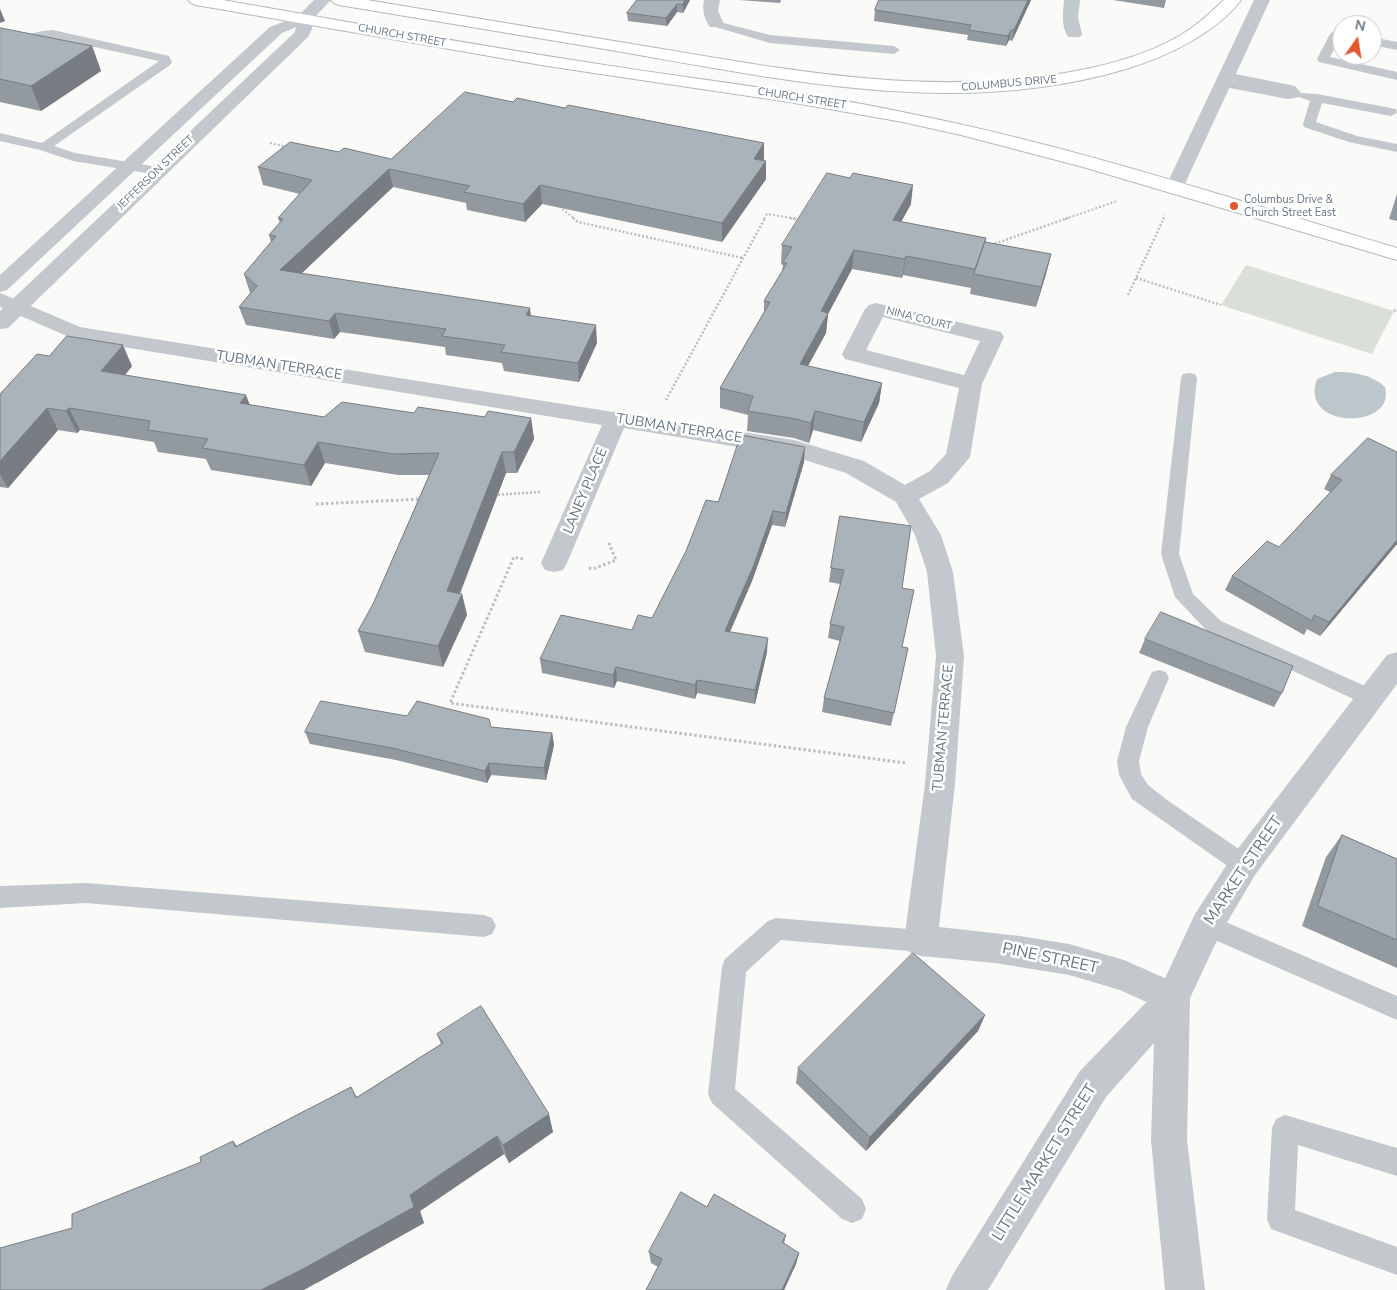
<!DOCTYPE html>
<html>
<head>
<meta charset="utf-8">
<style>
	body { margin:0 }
	#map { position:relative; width:1397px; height:1290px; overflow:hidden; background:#fafaf8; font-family:"Nunito Sans",sans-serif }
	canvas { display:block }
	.north { position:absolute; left:1332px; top:15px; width:50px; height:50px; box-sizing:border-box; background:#fff; border:1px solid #c1c8cd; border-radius:50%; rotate:13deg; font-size:14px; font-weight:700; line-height:20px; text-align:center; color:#657683 }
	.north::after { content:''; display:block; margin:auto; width:18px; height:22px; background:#e4572e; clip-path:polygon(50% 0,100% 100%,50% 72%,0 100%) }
</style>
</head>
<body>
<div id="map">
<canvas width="1397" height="1290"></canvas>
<div class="north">N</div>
</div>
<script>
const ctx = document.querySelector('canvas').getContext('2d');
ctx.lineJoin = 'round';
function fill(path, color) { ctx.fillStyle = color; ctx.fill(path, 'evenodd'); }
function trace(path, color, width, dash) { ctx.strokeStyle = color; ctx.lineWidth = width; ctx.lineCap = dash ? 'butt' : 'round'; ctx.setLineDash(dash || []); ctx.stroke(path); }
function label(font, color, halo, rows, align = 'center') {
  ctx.font = font + ' "Nunito Sans",sans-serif'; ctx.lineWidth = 5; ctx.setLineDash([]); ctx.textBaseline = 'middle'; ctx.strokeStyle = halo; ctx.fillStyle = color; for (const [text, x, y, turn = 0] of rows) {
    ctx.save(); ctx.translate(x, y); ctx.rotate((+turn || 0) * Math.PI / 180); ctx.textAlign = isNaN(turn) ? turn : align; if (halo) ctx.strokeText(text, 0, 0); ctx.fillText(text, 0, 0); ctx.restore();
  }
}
fill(new Path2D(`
	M1246 265 1394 311 1372 354 1221 305Z`), '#dadfd7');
fill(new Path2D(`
	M1335 372C1353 372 1371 374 1385 387 1397 430 1298 430 1317 379Z`), '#bbc7cb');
const trunk = new Path2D(`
	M188 0H223C348 22 473 45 598 64 699 80 802 91 902 112 1070 145 1233 199 1397 248V260L1083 167 965 136 903 122 789 102 547 66 196 5 191 3Z
	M331 0H367C463 16 559 32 656 48 794 71 925 96 1065 73 1106 66 1156 53 1190 29 1202 21 1213 10 1224 0H1241C1215 34 1166 57 1126 69 959 119 784 80 616 51 524 36 431 20 339 5L334 3Z`);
trace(trunk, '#b4b9bd', 2);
trace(new Path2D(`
	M270 143 287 147
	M556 204 575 219
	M764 219 767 214 797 219
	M1065 219 1117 201
	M1163 219 1165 215`), '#bbbfc2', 2, [2, 2]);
trace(new Path2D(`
	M573 218 578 222 743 258
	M790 218 801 220
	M991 245 1068 218
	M1136 278 1221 305
	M1128 295 1164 218
	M1394 311 1397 309
	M666 400 765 218
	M494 495 541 492`), '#bbbfc2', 2.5, [2, 2]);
trace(new Path2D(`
	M316 504 423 499
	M523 559 514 557 450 703 906 763
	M589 568 593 569 616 560 608 541`), '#bbbfc2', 3, [2.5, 2.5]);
fill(new Path2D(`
	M716 21 770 35 894 46 900 50 894 54 770 43 712 26 710 24Z
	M53 30 169 56 172 62 170 65 54 146 75 153 164 168 166 171 164 174 159 175 73 161 40 150 0 141V133L42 143 159 61 53 38 30 41 0 56V47C17 37 34 31 53 30Z
	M1336 30 1342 31V39L1340 38 1330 57 1397 72V80L1319 62 1317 59 1330 34Z
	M1372 37 1397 42V50L1372 45Z
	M1226 72 1295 86 1301 93 1317 94 1396 109 1397 113 1391 116 1322 103 1316 122 1357 136 1397 144V152L1349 142 1304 127 1303 124 1310 101 1299 97 1288 99 1219 86 1217 83 1219 80 1237 82 1222 79 1220 76 1222 73Z
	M1189 373 1195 374 1197 378 1179 554 1193 594 1221 621 1376 691 1379 697 1376 703 1369 705 1362 703 1207 631 1175 597 1161 554 1181 378 1183 374Z
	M1159 670 1166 672 1169 678 1148 727 1139 761 1141 774 1148 785 1167 800 1252 858 1255 865 1252 872 1244 875 1236 872 1132 799 1119 775 1117 761 1126 727 1152 672Z
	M86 883 484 915 492 918 496 926 492 934 484 937 86 903 0 908V886Z
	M1207 914 1397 996V1020L1199 933 1195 925 1199 917Z
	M776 918 921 930 929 933 933 941 929 949 921 952 781 940 746 972 735 1089 862 1199 866 1209 862 1219 852 1223 842 1219 712 1103 708 1094 722 967 725 959 768 921Z
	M1285 1115 1397 1148V1176L1298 1145 1295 1210 1397 1247V1275L1271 1229 1267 1219 1272 1128 1276 1119Z`), '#c3c8cc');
fill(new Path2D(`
	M704 0H720L718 11 724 24 722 27H710C704 18 702 11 704 0Z
	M1064 0H1080L1078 18 1082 34 1080 37H1068C1061 26 1063 13 1064 0Z
	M0 293 80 327 98 330 613 412 617 410 626 414 794 440 864 461 905 485 930 471 946 454 959 388 845 359 842 354 865 309 869 305 876 303 1001 332 1004 337 982 384 970 457 948 483 919 499 941 535 953 572 964 656 955 784 939 927 1020 936 1069 944 1124 960 1185 987 1190 998 1185 1009 1173 1014 1120 990 1069 975 995 963 921 956 909 952 904 941 925 784 936 656 927 572 915 535 896 502 846 473 792 456 624 428 567 563 563 570 554 572 545 570 541 563 602 425 74 339 0 307ZM883 317 980 341 964 375 866 350Z`), '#c3c8cc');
fill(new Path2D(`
	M314 0H331L312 20V29L308 37 8 328 0 329V311L295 32 296 27 282 33 7 290 0 292V275L270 27 298 16Z
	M1254 0H1270L1183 188 1181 192 1174 194 1167 192 1165 188Z
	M1397 652V684L1255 875 1219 936 1190 998 1187 1140 1205 1290H1165L1151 1140 1154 1043 1106 1097 988 1290H946L952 1276 1080 1071 1161 987 1195 914 1233 855 1387 655Z`), '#c3c8cc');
fill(trunk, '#fff');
fill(new Path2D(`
	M637 0H690L683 13 677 12 667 26 628 21 627 13Z
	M739 0H781L780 3Z
	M879 0H1031L1012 41 1009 40 1006 46 967 40 968 35 874 21 875 10Z
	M1113 0H1166L1164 8Z
	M0 28 92 46 101 71 41 111 0 102Z
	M513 102 565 108 764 143V161H766V179L722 242 542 204 525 222 467 210 466 203 393 187 302 273 531 316 597 343 579 382 504 371 502 363 446 355 445 347 340 332 334 339 246 325 239 307 250 293 244 274 271 242 269 235 280 223 278 218 300 194 263 185 258 167 339 152 391 159Z
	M1397 194V221L1389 219Z
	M911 204 901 222 986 238V242L1051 254 1046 274 1036 307 970 294 971 288 903 275 902 278 852 269 828 314 826 333 808 366 882 383 879 403 861 442 813 430 809 443 794 438 747 431 748 415 720 408V388L764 313V301L782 272 783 265 781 264 782 245Z
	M49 356 132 366 125 375 250 405 324 417 414 413 485 417 531 418 534 439 517 473H506L460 594H462L467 615 443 667 365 652 358 631 373 604 429 475H398L325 463 311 486 211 470 206 459 158 452 154 442 80 430 77 433 58 430 8 488 0 487V394Z
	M1368 438 1397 544 1320 636 1307 629 1304 635 1225 590 1232 576 1279 547 1330 492 1324 489 1331 475Z
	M804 462 785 527 772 525 752 581 730 632 767 652 755 704 697 693 695 699 617 681 614 688 542 673 540 659 632 630 652 618 718 502Z
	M840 516 902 588V647L908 648 891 726 822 712 824 698 840 641 828 638 830 624 840 584 829 582 831 568Z
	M1145 639 1282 693 1274 707 1139 653Z
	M407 716 491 727 552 733 554 745 546 780 491 775 487 783 396 760 310 744 305 732Z
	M1342 835 1397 859V968L1302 926 1326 857Z
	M985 1015 978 1031 866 1151 796 1083 798 1068Z
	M437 1034 553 1132 509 1163 504 1154 420 1211 424 1223 317 1283 72 1228 201 1162 233 1141 237 1146 351 1087 357 1097 441 1044Z
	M707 1207 786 1235 784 1244 799 1253 796 1264 784 1290H646L658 1267 651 1263 649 1252Z`), '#929a9f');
fill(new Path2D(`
	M685 0H690L683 13V4Z
	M1028 0H1031L1012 41 1014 30Z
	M677 4V12L667 26 666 18Z
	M0 9 5 21 0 23Z
	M1011 30 1009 40 1006 46 1008 36Z
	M92 46 101 71 41 111 31 86Z
	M764 143V161L754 159Z
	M766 161V179L722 242V223Z
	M389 169 393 187 286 288 280 270Z
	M540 185 542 204 525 222 523 204Z
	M913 185 911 204 891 240 893 220Z
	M854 250 852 269 828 314 826 333 798 384 800 364 821 311Z
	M1051 254 1046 274 1036 307 1041 287Z
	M906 256 903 275 902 278 905 259Z
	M530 308 532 327 526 315Z
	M335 313 340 332 334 339 329 321Z
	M596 325 597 343 579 382 578 363Z
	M123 345 132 366 111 393 101 371Z
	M882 383 879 403 861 442 864 422Z
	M246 395 254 416 240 403Z
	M47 408 58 430 8 488 0 474V461Z
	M69 408 80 430 77 433 66 411Z
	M815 411 813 430 809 443 811 423Z
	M531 418 534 439 517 473 514 452Z
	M318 442 325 463 311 486 304 465Z
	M805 447 804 462 785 527 786 513Z
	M502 452 506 473 452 613 447 591Z
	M773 511 772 525 752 581 724 645 725 631Z
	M1397 540V544L1320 636 1329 622Z
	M462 594 467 615 443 667 438 646Z
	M768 638 767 652 755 704V690Z
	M616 667 617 681 614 688 613 675Z
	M697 680V693L695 699V685Z
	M552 733 554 745 546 780 544 768Z
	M489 763 491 775 487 783 485 771Z
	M985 1015 978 1031 866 1151 870 1137Z
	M549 1114 553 1132 509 1163 503 1145Z
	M497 1136 504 1154 420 1211 424 1223 304 1290H261L410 1195Z
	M799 1253 796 1264 784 1290H782Z`), '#777d82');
const building = new Path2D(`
	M637 0H685L683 4H677L666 18 627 13Z
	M879 0H1028L1014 30H1011L1008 36 969 30 971 25 875 10Z
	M0 28H1L92 46 31 86 0 79Z
	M465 92 513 102 517 98 565 108 568 105 764 143 754 159 766 161 722 223 540 185 523 204 464 192 470 186 389 169 280 270 530 308 526 315 596 325 578 363 501 352 505 345 442 336 446 329 335 313 329 321 239 307 257 286 244 274 276 236 269 235 283 219 278 218 312 180 258 167 290 142 339 152 344 148 391 159Z
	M827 173 850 178 853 173 913 185 893 220 986 238 975 269 906 256 905 259 854 250 821 311 828 313 800 364 882 383 864 422 815 411 811 423 796 419 748 411 753 396 720 388 770 302 764 301 787 263 783 262 792 247 782 245Z
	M985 242 1051 254 1041 287 974 274Z
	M67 336 123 345 101 371 246 395 240 403 324 417 342 402 414 413 418 407 485 417 488 411 531 418 514 452H502L447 591 462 594 438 646 358 631 373 604 439 453 393 454 318 442 304 465 202 448 208 439 148 430 150 421 69 408 66 411 47 408 0 461V394L37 354 49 356Z
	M741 435 805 447 786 513 773 511 753 567 725 631 768 638 755 690 697 680 695 685 616 667 613 675 540 659 561 615 632 630 638 615 652 618 686 551 706 500 718 502Z
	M1368 438 1397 452V540L1329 622 1314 615 1312 621 1232 576 1267 541 1279 547 1342 480 1331 475Z
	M840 516 911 526 902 588 914 590 902 647 908 648 894 713 824 698 844 627 830 624 844 570 831 568Z
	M1161 612 1293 666 1282 693 1145 639Z
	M321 701 407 716 417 701 489 719 491 727 552 733 544 768 489 763 485 771 392 748 305 732Z
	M1342 835 1397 859V940L1318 906Z
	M913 953 985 1015 870 1137 798 1068Z
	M481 1006 549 1114 503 1145 497 1136 410 1195 414 1207 303 1269 261 1290H0V1248L72 1228V1214L201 1162 200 1157 233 1141 235 1147 351 1087 356 1098 443 1043 437 1034Z
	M681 1192 707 1207 714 1194 786 1235 782 1242 799 1253 782 1290H646L662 1259 649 1252Z`);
fill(building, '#aab3b9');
trace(building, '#777d82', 1);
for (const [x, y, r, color] of [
	[1234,206,5,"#e4572e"]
]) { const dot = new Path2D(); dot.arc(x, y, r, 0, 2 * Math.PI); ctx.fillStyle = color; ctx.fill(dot); trace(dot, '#fff', 2); }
label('11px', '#657683', '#fff', [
	["CHURCH STREET",402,36,10],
	["COLUMBUS DRIVE",1009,84,-5],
	["CHURCH STREET",802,99,9],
	["JEFFERSON STREET",156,173,-44],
	["NINA COURT",919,319,14]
]);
label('11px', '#657683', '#fff', [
	["Columbus Drive &",1244,200],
	["Church Street East",1244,213]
], 'left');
label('14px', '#657683', '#fff', [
	["TUBMAN TERRACE",279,366,9],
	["TUBMAN TERRACE",679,429,9],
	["LANEY PLACE",586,491,-67],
	["TUBMAN TERRACE",944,728,-85]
]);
label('16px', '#657683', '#fff', [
	["MARKET STREET",1244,871,-56],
	["PINE STREET",1050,959,12],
	["LITTLE MARKET STREET",1045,1163,-58]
]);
</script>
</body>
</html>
